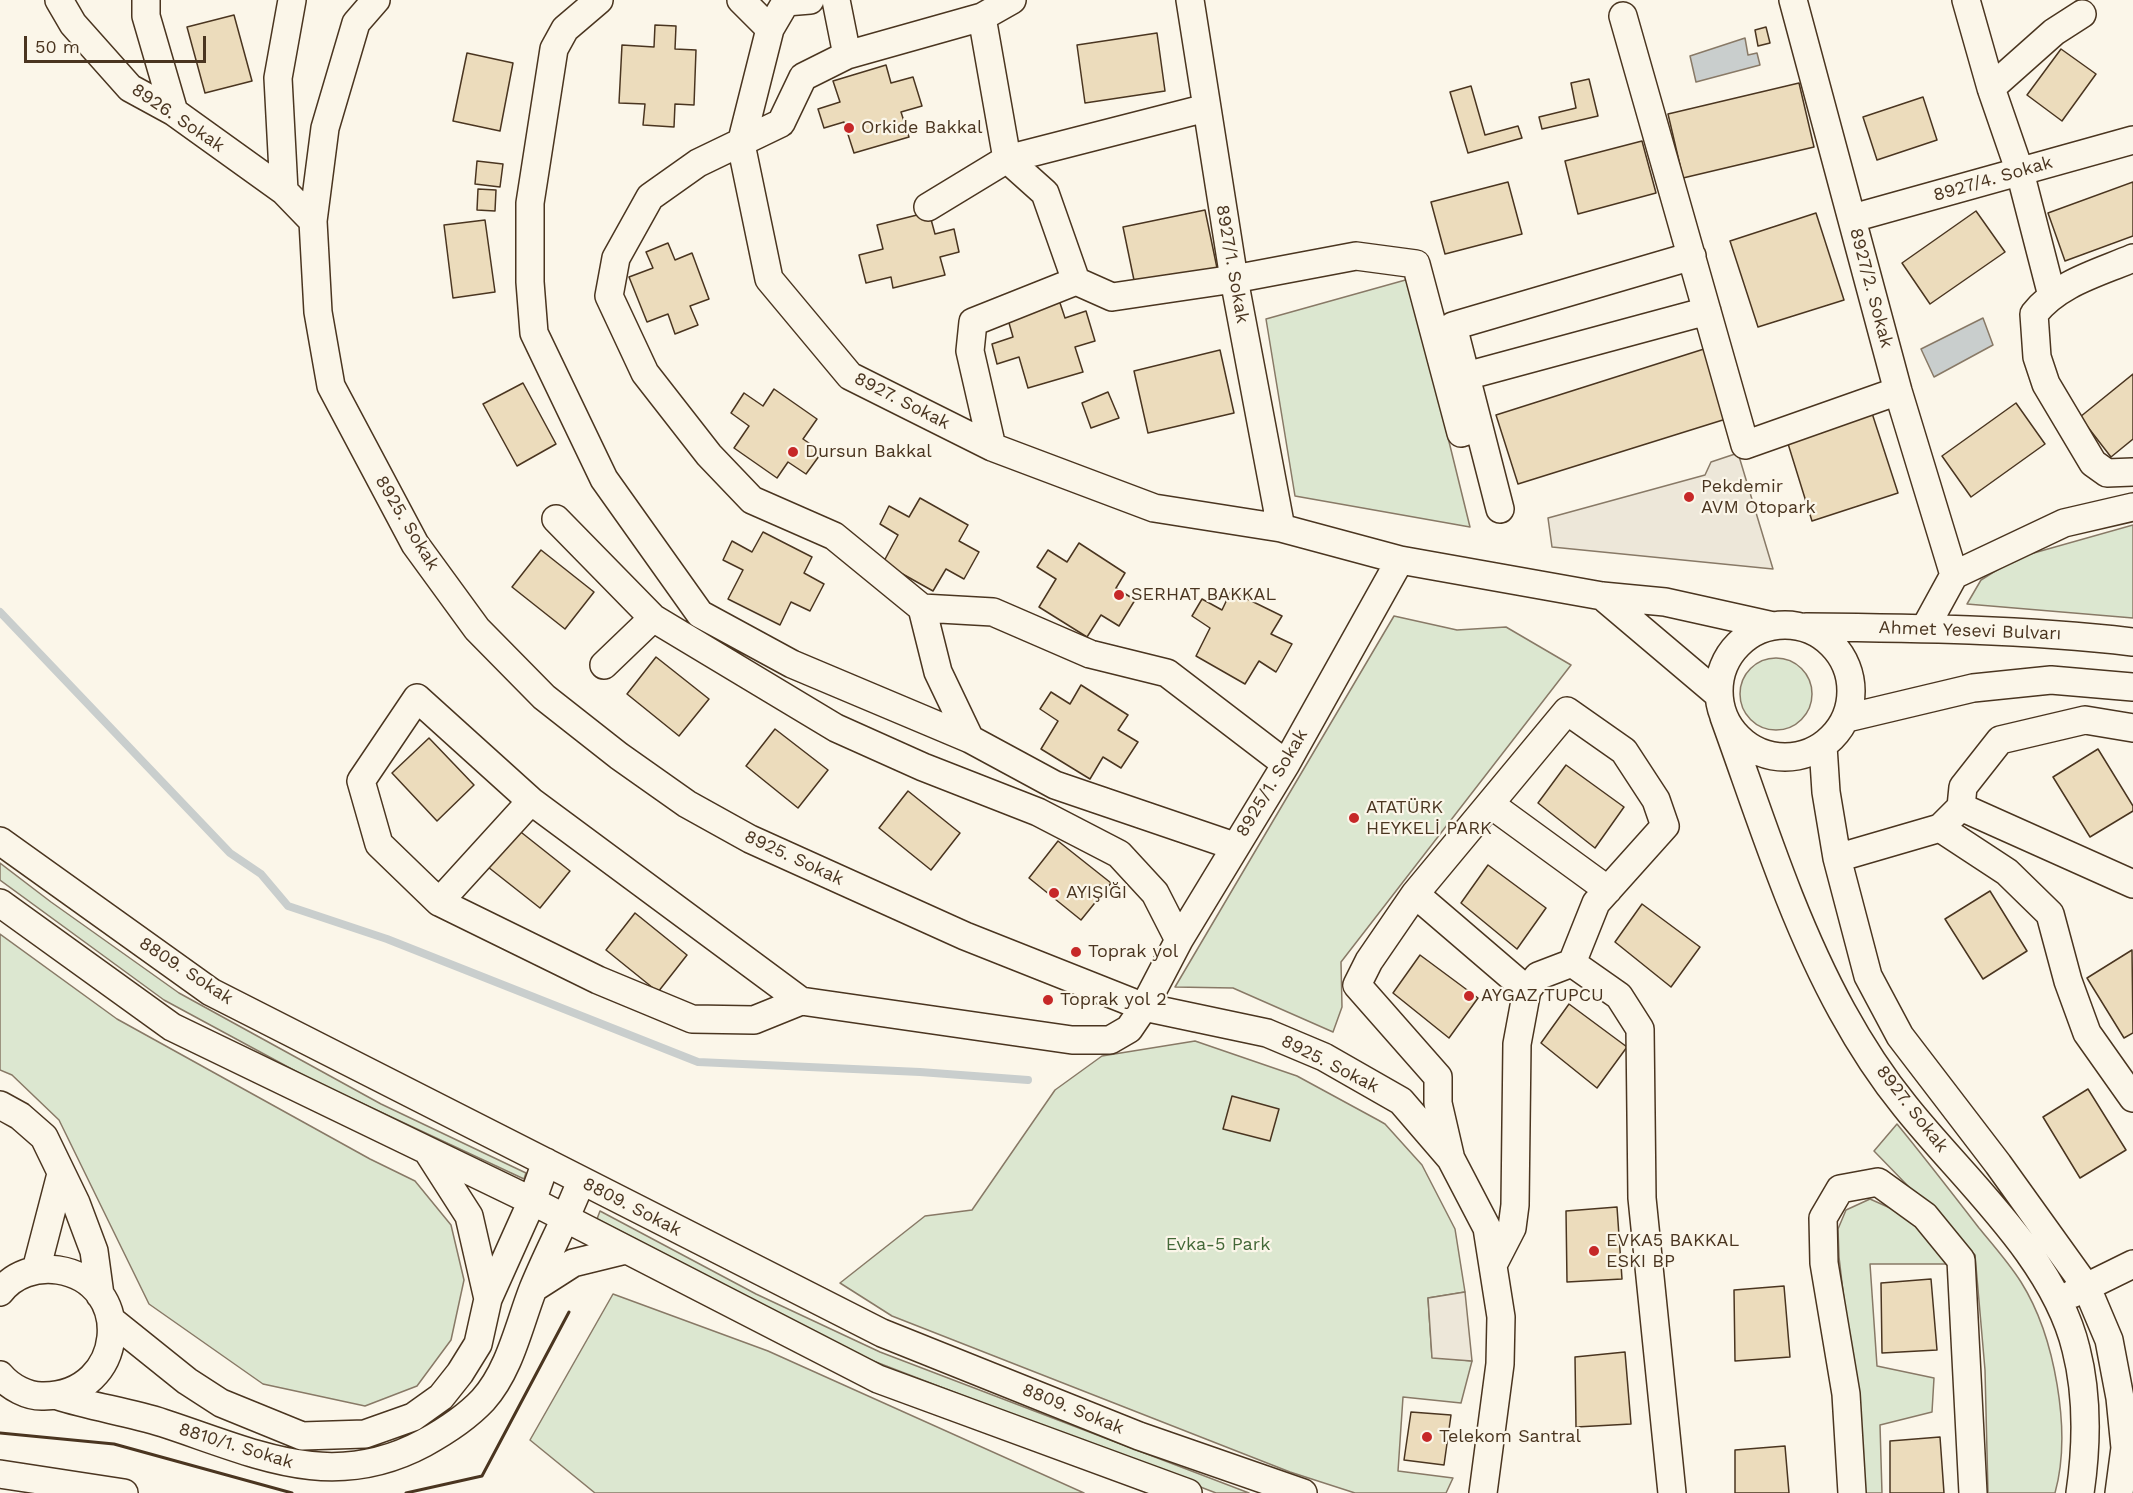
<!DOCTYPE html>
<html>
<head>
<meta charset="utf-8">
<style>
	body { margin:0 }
	#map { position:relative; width:2133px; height:1493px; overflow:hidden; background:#fbf6e9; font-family:"Work Sans",sans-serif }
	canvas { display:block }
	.scale { position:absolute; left:24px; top:36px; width:182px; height:27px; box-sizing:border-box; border:3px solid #4a3520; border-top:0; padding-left:8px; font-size:18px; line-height:21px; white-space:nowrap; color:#4a3520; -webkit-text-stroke:4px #fbf6e9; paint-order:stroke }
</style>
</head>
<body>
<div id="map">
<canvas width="2133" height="1493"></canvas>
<div class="scale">50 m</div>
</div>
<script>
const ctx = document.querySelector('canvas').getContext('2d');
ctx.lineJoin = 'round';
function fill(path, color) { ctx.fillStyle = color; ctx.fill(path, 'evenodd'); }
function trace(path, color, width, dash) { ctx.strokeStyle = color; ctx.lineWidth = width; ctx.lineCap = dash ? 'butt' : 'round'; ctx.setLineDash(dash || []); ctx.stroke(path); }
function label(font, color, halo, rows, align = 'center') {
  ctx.font = font + ' "Work Sans",sans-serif'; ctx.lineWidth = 4.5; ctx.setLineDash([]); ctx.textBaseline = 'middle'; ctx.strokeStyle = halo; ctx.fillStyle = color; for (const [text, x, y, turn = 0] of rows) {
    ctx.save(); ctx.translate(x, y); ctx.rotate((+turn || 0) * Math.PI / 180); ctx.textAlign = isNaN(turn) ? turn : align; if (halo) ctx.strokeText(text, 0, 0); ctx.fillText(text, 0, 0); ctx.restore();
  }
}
const green = new Path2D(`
	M1409 279 1470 527 1295 496 1266 319Z
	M2133 525V618L1967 604 1981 580 2016 558Z
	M1394 616 1457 630 1506 627 1571 665 1341 962 1342 1007 1333 1032 1233 988 1175 987Z
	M1740 694a36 36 0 1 1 72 0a36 36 0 1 1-72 0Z
	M0 863 51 902 179 993 381 1104 526 1173 524 1179 312 1080 164 1000 0 880Z
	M0 934 117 1019 370 1159 415 1181 451 1225 464 1280 451 1340 417 1386 365 1406 263 1384 149 1304 59 1120 12 1075 0 1070Z
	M1195 1041 1297 1076 1378 1120 1385 1124 1422 1165 1455 1229 1465 1292 1428 1298 1432 1357 1472 1361 1461 1403 1403 1397 1398 1471 1453 1478 1446 1493H1355L1290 1472 892 1316 840 1283 925 1216 972 1210 1055 1090 1102 1056Z
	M1897 1124C1925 1158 1952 1193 1979 1228 1993 1245 2009 1263 2021 1282 2055 1336 2072 1432 2055 1493H1988L1985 1370 1975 1255 1874 1151Z
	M1870 1199 1908 1216 1947 1264H1870L1877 1366 1934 1378 1932 1412 1880 1425 1882 1493H1862L1856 1403 1839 1257 1838 1229 1846 1210Z
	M600 1211 756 1294 880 1352 1249 1493H1216L868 1359 597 1219Z
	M613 1294 768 1351 1084 1493H595L530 1440Z`);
fill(green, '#dce7d0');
trace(green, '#887966', 1.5);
const parking = new Path2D(`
	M1738 453 1773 569 1552 547 1548 518 1705 475 1711 462Z
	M1465 1292 1472 1361 1432 1358 1428 1298Z`);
fill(parking, '#ede7d9');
trace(parking, '#887966', 1.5);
const water = new Path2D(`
	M1745 38 1748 55 1757 53 1760 65 1696 82 1690 56Z
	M1983 318 1993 345 1934 377 1921 349Z`);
fill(water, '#c9cecd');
trace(water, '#887966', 1.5);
trace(new Path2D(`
	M0 612 230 853 261 874 288 906 387 939 698 1062 920 1072 1028 1080`), '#c9cecd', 8);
const building = new Path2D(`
	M234 15 252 81 205 93 187 27Z
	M655 25 676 26 675 49 696 50 694 105 675 104 674 127 643 125 645 104 619 103 622 45 654 47Z
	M1766 27 1770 43 1758 46 1755 30Z
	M1157 33 1165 91 1085 103 1077 45Z
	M2061 49 2096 74 2062 121 2027 95Z
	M467 53 513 63 500 131 453 121Z
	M886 65 891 83 913 77 922 106 901 112 909 137 854 153 844 122 824 128 818 109 840 102 833 81Z
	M1589 79 1598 116 1542 129 1539 117 1576 108 1571 83Z
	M1799 83 1814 147 1683 178 1668 114Z
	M1471 86 1485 135 1518 126 1522 138 1468 153 1450 92Z
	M1923 97 1937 140 1877 160 1863 117Z
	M1642 141 1656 193 1578 214 1565 161Z
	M477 161 503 164 500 187 475 184Z
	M1508 182 1522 234 1445 254 1431 202Z
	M2133 182V236L2065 261 2048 213Z
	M478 189 496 190 495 211 477 210Z
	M1205 210 1217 268 1135 285 1123 227Z
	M1976 211 2005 252 1930 304 1902 263Z
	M929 212 935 234 954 229 959 252 940 257 945 275 893 288 891 277 866 283 859 255 883 249 877 225Z
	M1816 213 1844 300 1758 327 1730 241Z
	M485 220 495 292 453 298 444 225Z
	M668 243 675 260 692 253 709 299 690 306 698 325 675 334 668 314 647 322 629 277 653 268 646 252Z
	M1059 300 1065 318 1086 311 1095 341 1075 347 1083 372 1028 388 1019 357 997 364 992 344 1013 337 1007 316Z
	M1704 349 1726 419 1518 484 1496 415Z
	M1220 350 1234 413 1148 433 1134 371Z
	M2133 374V439L2111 457 2080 417Z
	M523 383 556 444 517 466 483 404Z
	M774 389 817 419 803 439 822 452 806 474 788 462 777 478 734 448 749 426 731 413 744 393 763 406Z
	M1108 392 1119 418 1091 428 1082 403Z
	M2016 403 2045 444 1971 497 1942 456Z
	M1870 407 1898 493 1812 521 1785 434Z
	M920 498 968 525 959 541 979 552 964 579 946 569 933 591 883 563 898 535 880 524 889 506 909 517Z
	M763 532 812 557 804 573 824 584 810 611 791 602 780 625 728 599 743 570 723 560 732 541 752 552Z
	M1079 543 1125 573 1116 588 1135 600 1119 626 1101 615 1087 637 1039 607 1056 579 1037 567 1048 550 1067 562Z
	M541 550 594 592 565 629 512 587Z
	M1231 591 1282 616 1271 634 1292 644 1276 672 1259 661 1245 684 1196 656 1210 628 1192 616 1202 599 1222 610Z
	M656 657 709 699 679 736 627 694Z
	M1081 685 1128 715 1118 730 1138 742 1121 768 1103 757 1090 779 1041 749 1058 721 1040 709 1051 692 1070 704Z
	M775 729 828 770 798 808 746 766Z
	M429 738 474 785 437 821 392 773Z
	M2098 749 2133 806V811L2090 837 2053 777Z
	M1566 765 1624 807 1595 848 1538 803Z
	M908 791 960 833 931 870 879 828Z
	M517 829 570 871 540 908 488 867Z
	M1058 841 1111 883 1081 920 1029 878Z
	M1488 865 1546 908 1517 949 1461 903Z
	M1990 891 2027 951 1983 979 1945 919Z
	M1642 904 1700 947 1671 987 1615 942Z
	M635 913 687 955 658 992 606 950Z
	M2132 950 2133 1033 2124 1038 2087 978Z
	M1420 955 1478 998 1449 1038 1393 993Z
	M1569 1004 1627 1047 1597 1088 1541 1043Z
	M2088 1089 2126 1150 2080 1178 2043 1117Z
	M1232 1096 1279 1109 1270 1141 1223 1129Z
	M1617 1207 1622 1279 1567 1282 1566 1211Z
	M1931 1279 1937 1350 1882 1353 1881 1283Z
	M1784 1286 1790 1357 1735 1361 1734 1290Z
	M1625 1352 1631 1424 1576 1427 1575 1357Z
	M1411 1412 1451 1415 1444 1465 1404 1460Z
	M1940 1437 1944 1493H1890V1441Z
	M1785 1446 1789 1493H1735V1450Z`);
fill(building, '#ecdcbc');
trace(building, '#4a3520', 1.5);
const minor = new Path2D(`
	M59 0 73 24 130 88 174 112 284 191 313 221
	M146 0V16L174 112
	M376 0 356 23 325 128 313 221 318 312 331 386 415 544 477 629 544 697 619 756 687 804 750 839 965 936 1144 1007 1267 1033 1324 1057 1401 1101 1451 1159 1487 1228 1501 1317 1500 1364 1483 1493
	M599 0 565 29 554 49 530 203V282L534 333 604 479 700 614 792 664 970 739
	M741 0 770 29
	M787 0 770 29 741 144 769 279 850 376 992 447 1154 508 1281 528 1400 560 1602 596 1665 602 1773 626
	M836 0 847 55
	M1012 0 982 17 847 55 803 77 781 123 698 163 650 197 616 258 609 296 645 373 709 455 752 500 834 536 922 608 938 672 970 739 1055 785 1234 846
	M1190 0 1234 279 1281 528
	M1793 0 1898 391 1954 575
	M1966 0 1991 88 2020 172 2052 296
	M786 2 810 0
	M1623 16 1745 445 1898 391
	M1991 88 2054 32 2082 14
	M1206 108 1007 159 1045 193 1076 281 1112 297 1234 279 1356 256 1416 264 1461 433 1479 427
	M284 191 278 78 292 0
	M928 207 1007 159 982 17
	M1853 218 2133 140
	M2133 258C2098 273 2058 283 2034 314L2037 357 2046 384 2093 463 2107 473 2133 472
	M1466 376 1707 311
	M992 447 970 351 973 322 1076 281
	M1500 509 1453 326 1692 256
	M556 519 653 618
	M1954 575 2064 523 2133 507
	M1602 596 1719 695
	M922 608 993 612 1090 654 1167 673 1286 764
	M1719 691a66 66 0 1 1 132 0a66 66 0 1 1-132 0Z
	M1806 627C1915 628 2024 629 2133 642
	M1925 628 1954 575
	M604 665 653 618 836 728 923 767 1038 812 1119 854 1155 893 1179 940
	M1724 717C1760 816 1791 918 1842 1011 1859 1042 1883 1079 1905 1106 1962 1178 2054 1257 2076 1349 2088 1396 2087 1445 2080 1493
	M1847 718 1973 688 2051 680 2133 687
	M1823 746 1826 792 1837 858 1868 976 1900 1036 1998 1164 2087 1288 2109 1340 2120 1398 2125 1448 2119 1493
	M1490 804 1608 890
	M1961 807 2133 884
	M1940 828 1961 807 1963 787 2000 740 2085 720 2133 728
	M0 841 211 992 882 1333 1139 1436 1303 1493
	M1837 858 1940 828 2007 872 2050 914 2068 981 2087 1033 2133 1098
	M1415 894 1527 990
	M439 902 531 801
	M0 903 172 1027 532 1201 878 1379 1188 1493
	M1572 963 1619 996 1640 1029 1642 1198 1672 1493
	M801 1001 531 801 417 698 361 781 379 844 439 902 598 980 692 1019 754 1020 801 1001 1072 1040H1110L1129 1029 1144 1007 1179 940 1286 764 1400 560
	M0 1105 20 1116 44 1137 76 1203 94 1251 100 1295
	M428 1152 469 1216 488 1299
	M1450 1155 1438 1103V1077L1357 985 1369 961 1415 894 1567 711 1624 751 1656 800 1665 826 1596 903 1572 963 1538 976 1527 990 1517 1044 1515 1205 1512 1228 1494 1263
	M36 1270 61 1174
	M534 1288 573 1263 626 1250
	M0 1292C14 1274 36 1267 58 1270 136 1282 126 1395 44 1396 28 1397 10 1387 0 1375
	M2072 1294 2133 1264
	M111 1320 187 1381 221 1403 302 1436 365 1434 413 1417 441 1397 460 1373 478 1344 488 1299 532 1201 546 1162
	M58 1396C92 1407 129 1412 163 1423 255 1453 331 1493 424 1443 446 1431 466 1418 483 1400 510 1370 519 1325 533 1289 548 1252 567 1218 581 1181
	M0 1474 124 1493
	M1852 1493 1846 1394 1824 1263 1823 1218 1840 1189 1878 1182 1925 1216 1961 1260 1973 1493`);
trace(minor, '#4a3520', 30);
trace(minor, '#fbf6e9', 27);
trace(new Path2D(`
	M0 1433 114 1444 292 1493
	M406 1493 482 1476 569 1312`), '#4a3520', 3);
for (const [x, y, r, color] of [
	[849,128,6,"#c62828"],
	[793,452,6,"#c62828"],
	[1689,497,6,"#c62828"],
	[1119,595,6,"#c62828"],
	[1354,818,6,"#c62828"],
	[1054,893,6,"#c62828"],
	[1076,952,6,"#c62828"],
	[1469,996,6,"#c62828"],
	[1048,1000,6,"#c62828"],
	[1594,1251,6,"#c62828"],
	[1427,1437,6,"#c62828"]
]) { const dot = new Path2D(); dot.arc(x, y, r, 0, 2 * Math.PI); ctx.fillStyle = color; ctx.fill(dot); trace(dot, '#fbf6e9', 2); }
label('18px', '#4a3520', '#fbf6e9', [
	["8926. Sokak",178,118,34],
	["8927/4. Sokak",1993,179,-16],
	["8927/1. Sokak",1232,264,80],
	["8927/2. Sokak",1871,288,75],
	["8927. Sokak",902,401,27],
	["8925. Sokak",407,523,59],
	["Ahmet Yesevi Bulvarı",1970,631,2],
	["8925/1. Sokak",1272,783,-59],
	["8925. Sokak",794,858,25],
	["8809. Sokak",186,971,33],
	["8925. Sokak",1330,1064,27],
	["8927. Sokak",1912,1109,52],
	["8809. Sokak",632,1207,27],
	["8809. Sokak",1073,1409,22],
	["8810/1. Sokak",236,1446,17]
]);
label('18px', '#4a3520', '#fbf6e9', [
	["Orkide Bakkal",861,128],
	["Dursun Bakkal",805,452],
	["Pekdemir",1701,487],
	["AVM Otopark",1701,508],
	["SERHAT BAKKAL",1131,595],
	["ATATÜRK",1366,808],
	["HEYKELİ PARK",1366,829],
	["AYIŞIĞI",1066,893],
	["Toprak yol",1088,952],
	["AYGAZ TUPCU",1481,996],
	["Toprak yol 2",1060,1000],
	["EVKA5 BAKKAL",1606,1241],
	["ESKI BP",1606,1262],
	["Telekom Santral",1439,1437]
], 'left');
label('18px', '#436837', '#fbf6e9', [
	["Evka-5 Park",1218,1245]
]);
</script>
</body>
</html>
